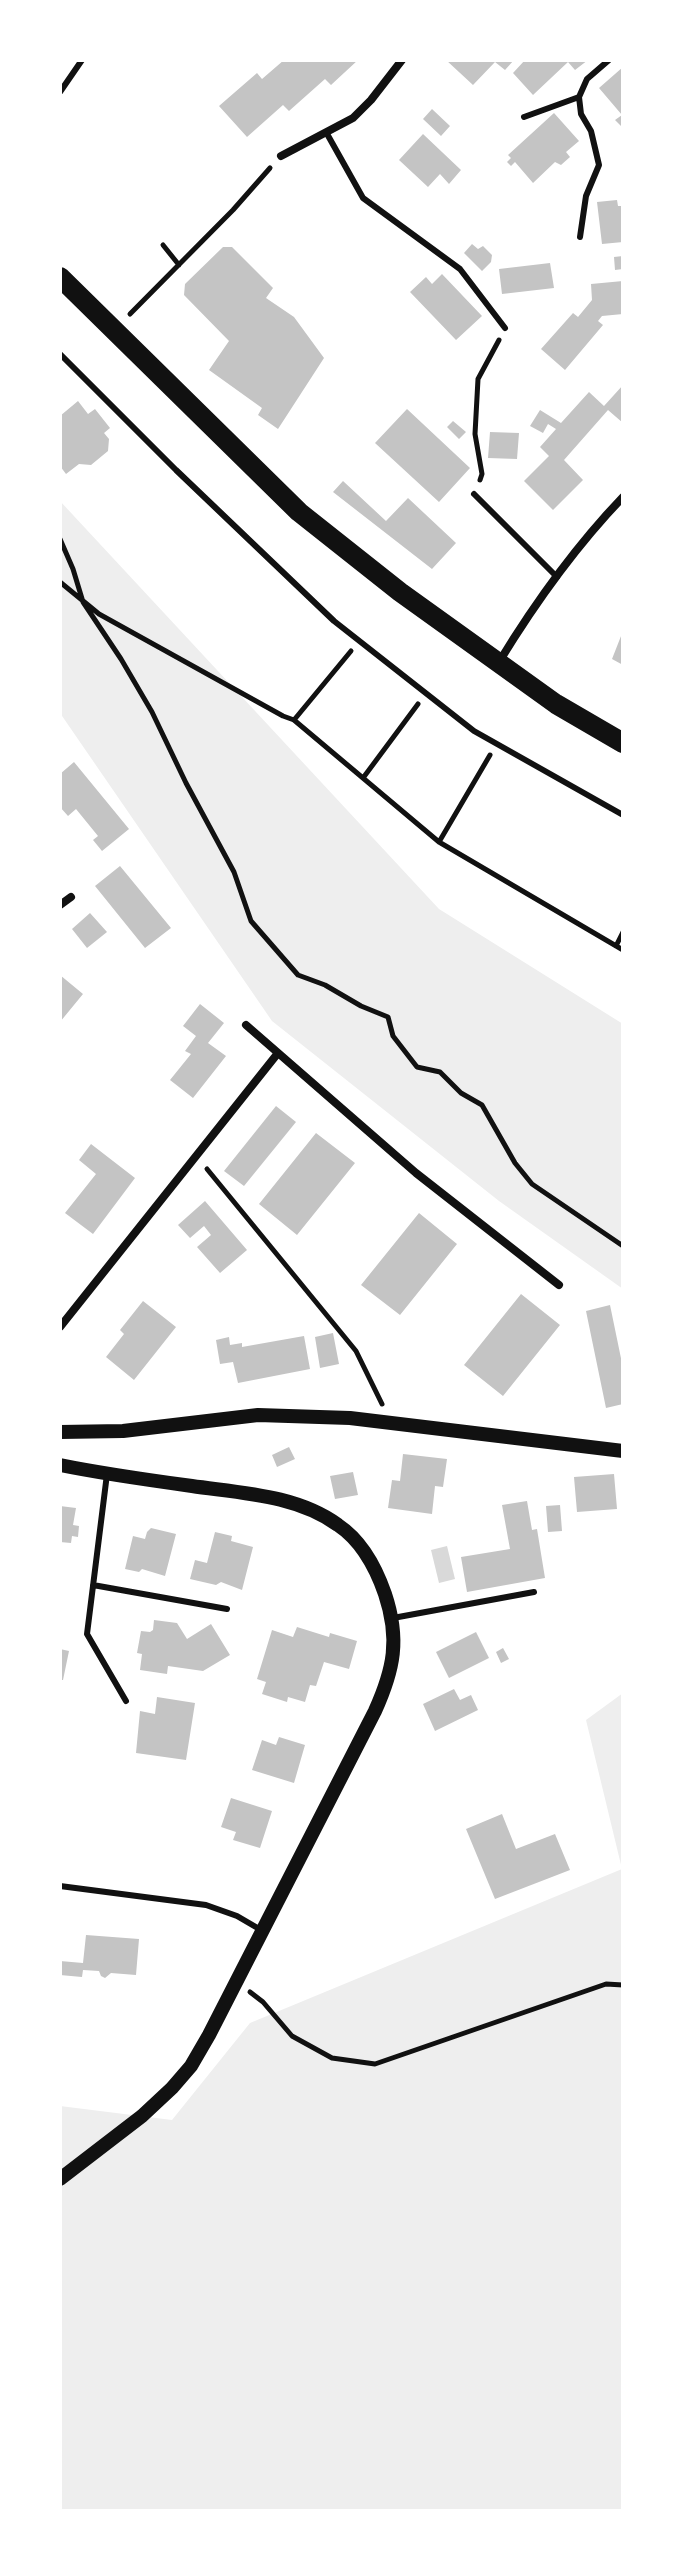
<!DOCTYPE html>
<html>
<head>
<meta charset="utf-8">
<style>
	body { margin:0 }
	#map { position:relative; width:683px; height:2571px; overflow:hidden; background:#fff; font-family:Roboto,sans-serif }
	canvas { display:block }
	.frame { position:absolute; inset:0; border:62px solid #fff; pointer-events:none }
</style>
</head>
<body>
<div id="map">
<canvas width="683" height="2571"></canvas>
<div class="frame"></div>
</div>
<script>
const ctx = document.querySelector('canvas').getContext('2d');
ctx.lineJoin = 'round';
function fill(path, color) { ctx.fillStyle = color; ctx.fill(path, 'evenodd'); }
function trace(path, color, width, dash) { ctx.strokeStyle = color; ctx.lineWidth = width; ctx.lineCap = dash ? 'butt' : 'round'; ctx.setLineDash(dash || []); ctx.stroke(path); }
fill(new Path2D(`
	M60 501 439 909 623 1024V1289L499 1201 272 1021 60 713Z
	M623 1693V2511H60V2106L172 2120 250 2023 622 1869 586 1720Z`), '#eee');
fill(new Path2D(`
	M447 1546 455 1579 439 1583 431 1550Z`), '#d9d9d9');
fill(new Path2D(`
	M284 60H358L331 85 325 79 289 111 283 105 247 137 219 106 257 73 262 79Z
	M446 60H514L505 70 495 62 473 85Z
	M525 60H588L575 70 568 62 533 95 513 73Z
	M623 67V128L615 120 622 115 599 88Z
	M432 109 450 126 441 136 423 119Z
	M554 113 579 141 566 152 570 157 561 165 555 162 533 183 515 162 511 166 507 162 511 158 508 155Z
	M423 134 461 170 449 184 440 174 428 187 399 160Z
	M617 200 618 206H623V242L602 244 597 202Z
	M472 244 478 249 483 246 492 255 491 262 482 271 464 253Z
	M223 247H232L273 288 266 298 294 317 324 358 278 429 258 415 262 408 209 370 229 341 184 295 185 284Z
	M623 256V269L615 270 614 257Z
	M550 263 554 288 502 294 499 269Z
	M442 274 482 316 456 340 410 292 426 277 432 284Z
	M623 281V314L602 316 598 321 603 325 565 370 541 349 573 313 578 317 592 300 591 284Z
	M623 385V423L608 410 564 460 583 480 553 510 524 481 549 456 540 447 556 429 548 424 543 433 530 426 540 410 561 423 589 392 604 406Z
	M78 401 88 414 95 409 110 428 104 433 109 439 108 451 91 465 79 464 66 474 60 466V416Z
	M407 409 470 468 439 502 375 443Z
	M453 421 466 432 459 439 447 427Z
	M490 432 519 433 517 459 488 458Z
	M343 481 386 521 408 498 456 543 432 569 333 492Z
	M623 631V665L612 659Z
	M74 762 129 829 102 851 93 840 98 836 76 809 68 816 60 807V774Z
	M120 866 171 928 145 948 95 886Z
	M90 913 107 932 87 948 72 929Z
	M60 975 83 994 60 1022Z
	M200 1004 224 1023 208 1043 226 1056 193 1098 170 1080 191 1054 185 1051 196 1036 183 1026Z
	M276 1106 296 1122 244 1186 224 1171Z
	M316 1133 355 1163 297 1235 259 1204Z
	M91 1144 135 1178 93 1234 65 1213 96 1174 79 1160Z
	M205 1201 247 1250 220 1273 197 1247 211 1235 204 1226 190 1238 178 1225Z
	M419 1213 457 1244 400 1315 361 1285Z
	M521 1294 560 1325 503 1396 464 1365Z
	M143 1301 176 1327 134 1380 106 1357 124 1334 120 1330Z
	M610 1305 623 1368V1404L606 1408 586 1311Z
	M333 1333 339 1364 320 1368 315 1337Z
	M304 1336 310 1369 238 1383 233 1362 220 1364 216 1340 229 1337 230 1345 242 1343V1347Z
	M289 1447 295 1459 277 1467 272 1455Z
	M403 1454 447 1459 443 1487 435 1486 432 1514 388 1508 392 1480 400 1481Z
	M353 1472 358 1495 335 1499 330 1476Z
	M614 1474 617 1509 577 1512 574 1477Z
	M527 1501 532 1530 537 1529 545 1578 467 1592 461 1557 510 1549 502 1505Z
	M560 1505 562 1531 548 1532 546 1506Z
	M60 1506 76 1508 73 1525 79 1526 78 1537 72 1536 71 1543 60 1542Z
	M151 1528 176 1534 165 1576 142 1569 139 1572 125 1569 133 1536 145 1539 147 1532Z
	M215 1532 232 1536 231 1541 253 1547 242 1590 221 1582 216 1585 190 1579 195 1560 207 1563Z
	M154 1620 177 1623 187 1639 211 1624 230 1655 203 1671 168 1666 167 1674 140 1670 142 1654 137 1653 141 1631 150 1632 153 1630Z
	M297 1627 329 1637 330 1633 357 1641 349 1669 324 1662 316 1686 310 1685 305 1702 288 1697 287 1702 262 1694 266 1682 257 1679 272 1630 293 1637Z
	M476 1632 489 1658 449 1678 436 1652Z
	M503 1648 509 1659 501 1663 496 1652Z
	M60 1649 69 1651 63 1680H60Z
	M454 1689 460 1700 471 1695 478 1710 435 1731 423 1704Z
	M157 1697 195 1703 186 1760 136 1753 140 1711 155 1714Z
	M279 1737 305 1745 294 1783 252 1770 262 1740 276 1745Z
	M231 1798 272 1811 260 1848 233 1840 236 1832 221 1827Z
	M502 1814 516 1849 555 1834 570 1870 495 1899 466 1829Z
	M86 1935 139 1939 136 1975 111 1973 105 1978 101 1976 99 1971 83 1970 82 1977 60 1975V1961L83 1963Z`), '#c4c4c4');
trace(new Path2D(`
	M163 245 179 265
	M130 314 233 210 270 168
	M480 480 482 474 475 434 478 379 499 340
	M60 539 73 569 83 602 121 659 152 712 186 783 234 872 251 921 298 975 325 985 361 1006 388 1017 393 1036 417 1067 440 1072 461 1093 482 1105 515 1163 532 1184 623 1246
	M60 582 99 614 283 716 294 720 351 651
	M294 720 439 842 623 950
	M363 778 418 704
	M439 842 490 755
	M616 946 623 932
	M207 1169 356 1351 382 1404
	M250 1992 263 2002 292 2036 332 2058 375 2064 606 1984 623 1985`), '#111', 5);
trace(new Path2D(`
	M60 92 82 60
	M524 117 579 97
	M326 132 363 198 460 269 505 328
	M580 237 586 196 599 165 591 131 581 114 579 97 587 79 609 60
	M60 354 176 470 334 621 474 731 623 815
	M474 494 557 577
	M107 1474 87 1634 126 1701
	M93 1585 227 1609
	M393 1618 534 1592
	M60 1886 206 1905 237 1916 261 1930`), '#111', 6);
trace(new Path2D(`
	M281 156 353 118 371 100 402 60
	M499 662C535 603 576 546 623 497
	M60 905 71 897
	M246 1025 416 1173 559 1285
	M60 1327 278 1053`), '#111', 8);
trace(new Path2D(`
	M60 1432 123 1431 258 1415 350 1418 623 1451
	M60 1465C104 1474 148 1480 192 1486 241 1493 297 1495 338 1525 362 1541 376 1568 385 1594 400 1639 394 1669 375 1711L209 2035 191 2066 172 2088 142 2116 60 2179`), '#111', 14);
trace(new Path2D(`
	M60 277 299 512 400 592 556 704 623 743`), '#111', 20);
</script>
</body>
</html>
